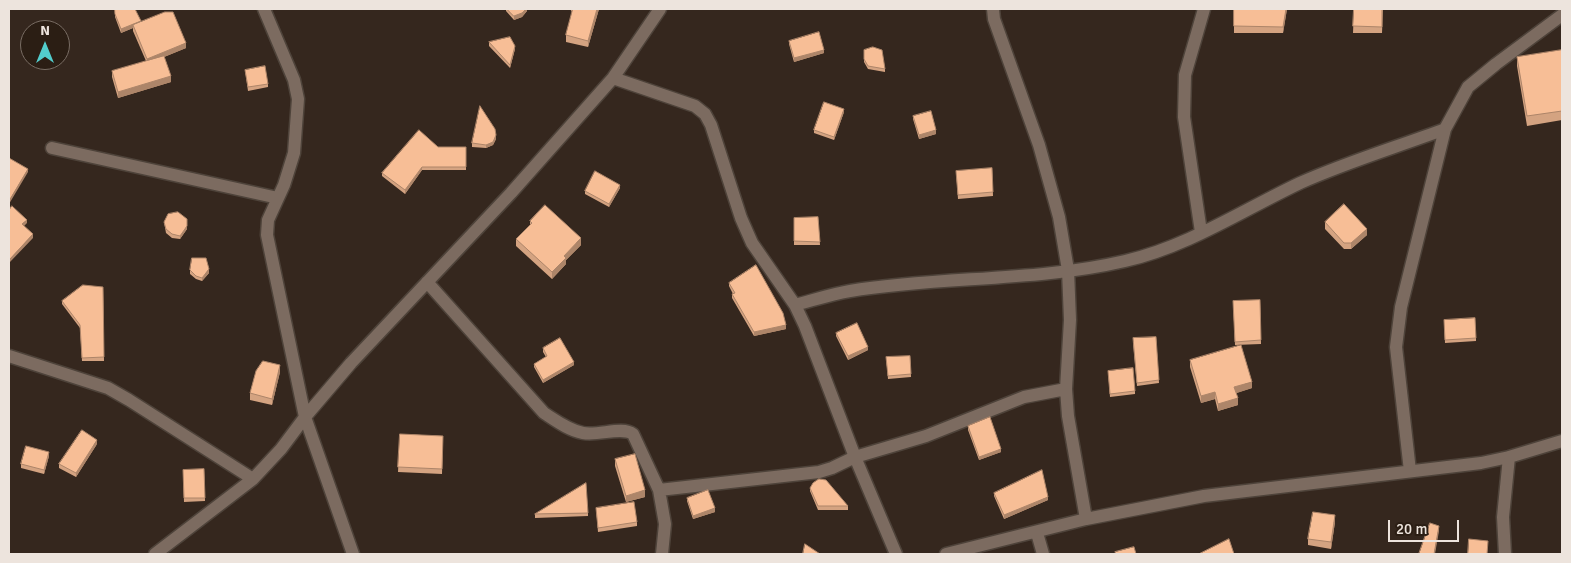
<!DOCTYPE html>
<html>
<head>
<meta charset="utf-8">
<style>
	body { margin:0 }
	#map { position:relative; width:1571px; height:563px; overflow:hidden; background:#35271e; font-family:Signika,sans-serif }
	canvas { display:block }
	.frame { position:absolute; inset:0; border:10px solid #ede4dd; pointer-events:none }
	.north { position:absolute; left:20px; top:20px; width:50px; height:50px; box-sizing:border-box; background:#2b1e14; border:1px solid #796d64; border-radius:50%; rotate:0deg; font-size:14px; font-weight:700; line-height:20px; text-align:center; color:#ede4dd }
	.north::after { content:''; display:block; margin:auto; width:18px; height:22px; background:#52cdcc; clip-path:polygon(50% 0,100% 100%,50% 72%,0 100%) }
	.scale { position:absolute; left:1388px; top:520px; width:71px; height:22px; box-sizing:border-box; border:2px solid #ede4dd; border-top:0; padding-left:6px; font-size:15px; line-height:18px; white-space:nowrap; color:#ede4dd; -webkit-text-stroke:4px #2b1e14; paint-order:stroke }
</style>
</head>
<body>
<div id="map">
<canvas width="1571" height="563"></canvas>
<div class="frame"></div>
<div class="north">N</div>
<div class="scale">20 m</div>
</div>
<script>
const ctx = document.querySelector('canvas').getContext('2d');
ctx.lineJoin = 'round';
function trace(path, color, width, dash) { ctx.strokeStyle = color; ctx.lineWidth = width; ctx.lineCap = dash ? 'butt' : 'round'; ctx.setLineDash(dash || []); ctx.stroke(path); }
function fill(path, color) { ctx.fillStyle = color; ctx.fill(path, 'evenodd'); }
const street = new Path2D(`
	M264 9 294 80 298 99 294 153 284 185 268 220 267 235 305 417 353 554
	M993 9 994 19 1039 145 1059 217 1068 270 1070 320 1066 389 1068 416 1086 519
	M613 78 695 106 705 114 711 125 741 218 752 243 795 305 805 326 855 457 896 554
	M52 148 278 198
	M1201 232 1184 117 1185 75 1204 9
	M427 282 544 413C555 420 568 430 583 433 599 436 622 426 633 434L659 490 665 524 662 554
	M795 305C814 300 832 294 850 291 941 276 1035 282 1125 261 1187 247 1243 210 1300 183 1347 162 1397 147 1445 129
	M9 356 108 388 129 400 253 479
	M1410 471 1396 347 1401 307 1445 129 1468 87 1496 64 1562 15
	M659 490 819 472 832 468 855 457 926 436 1024 397 1066 389
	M1037 533 1043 554
	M155 554 253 479 281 449 305 417 351 363 511 193 613 78 660 9
	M946 554 1086 519 1204 496 1481 463 1509 457 1562 441
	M1505 554 1503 517 1509 457`);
trace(street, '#4e433a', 15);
trace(street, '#7c6b60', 12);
fill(new Path2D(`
	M115 9 186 48 164 57 171 82 118 98 112 77V71L146 61 133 31V28L121 33 115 17Z
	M506 9H527V11L522 17 514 20 506 11Z
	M570 9H599L588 47 566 42V35L572 12Z
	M1234 9H1287L1283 33H1234Z
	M1354 9H1383L1382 33H1353Z
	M789 41 824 53 794 62 789 44Z
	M489 42 515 49 510 68 489 46Z
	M864 50 885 69V72L868 69 864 62Z
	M1562 50V120L1527 126 1517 66V57Z
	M245 70 268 84V87L248 91Z
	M844 112 834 140 814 133V130Z
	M913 116 936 134 919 139 913 119Z
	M496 139 493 145 486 148 472 147V143Z
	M438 147H466V170H422L405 194 382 176V173Z
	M992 168 993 196 958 199 956 171Z
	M620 188 609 207 585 194V191Z
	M818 217 820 245H794V218Z
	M530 221 581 245 566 260V264L552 279 516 246V239L530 225Z
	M164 222 187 229 180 239 172 238 166 233Z
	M1325 222 1367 235 1351 249H1344L1325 229Z
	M190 270 209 273 202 281 196 279 190 274Z
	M729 283 786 329 754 336 732 298V294H733L729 286Z
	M103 287 104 361H82L80 328 62 304V301Z
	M1260 300 1261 344 1235 345 1233 301Z
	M1444 320 1476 338V341L1445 343Z
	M836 333 868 350 848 360 836 336Z
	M1156 337 1159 383 1137 386 1133 342Z
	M543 348 574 365 543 383 534 367V364L546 357 543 352Z
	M910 356 911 377 888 379 886 357Z
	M1190 360 1252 388 1236 393 1238 405 1218 411 1215 399 1201 403 1190 367Z
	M1108 371 1135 391V394L1110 397Z
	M280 372 272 405 250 400V393Z
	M968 426 1001 452 979 460 968 430Z
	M400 434 443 436 442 474 398 472Z
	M97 444 76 477 59 468V464Z
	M49 456 44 474 21 468V464Z
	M615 459 645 497 626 502 615 466Z
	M204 469 205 501 184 502 183 470Z
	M810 488 848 506V510H818L810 491Z
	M994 493 1048 500 1004 519 994 496Z
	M687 498 715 512 693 519 687 501Z
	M596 508 637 522V526L598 532Z
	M588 513V516L535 518V514Z
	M1335 522 1331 549 1308 545V539Z`), '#d4a381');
fill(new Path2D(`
	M526 9H527V11L522 17 514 20V16Z
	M597 9H599L588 47V41Z
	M1286 9H1287L1283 33V27Z
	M141 21V25H133V28L121 33V29Z
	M186 43V48L147 64V59Z
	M515 46V49L510 68V65Z
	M824 50V53L794 62V58Z
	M171 76V82L118 98V92Z
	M844 109V112L834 140V137Z
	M936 130V134L919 139V135Z
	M496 135V139L493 145 486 148V145Z
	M422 167V170L405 194V190Z
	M28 169V172L9 204V201Z
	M620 185V188L609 207V204Z
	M27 220V223L22 228V224Z
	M187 226V229L180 239V236Z
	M1367 229V235L1351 249V243Z
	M33 234V238L10 262V259Z
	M581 238V245L566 260V264L552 279V272L564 256Z
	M209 269V273L202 281V278Z
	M786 325V329L754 336V332Z
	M868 347V350L848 360V356Z
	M574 362V365L543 383V380Z
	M280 365V372L272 405V399Z
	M1252 382V388L1234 394V387Z
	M1215 392V399L1201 403V396Z
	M1238 398V405L1218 411V404Z
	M97 440V444L76 477V473Z
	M1001 449V452L979 460V457Z
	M49 452V456L44 474V470Z
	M645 490V497L626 502V496Z
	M1048 497V500L1004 519V515Z
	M715 508V512L693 519V516Z
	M1335 515V522L1331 549V542Z
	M1439 526V531L1435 554H1434Z`), '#ad8569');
const building = new Path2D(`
	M115 9H135L141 21 121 29 115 14Z
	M507 9H526L522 13 514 16Z
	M573 9H597L588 41 566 35Z
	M1234 9H1286L1283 27 1234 26Z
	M1354 9H1382V27L1353 26Z
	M165 12H173L186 43 147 59 133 25Z
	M819 32 824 50 794 58 789 41Z
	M510 37 515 46 510 65 489 42Z
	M873 47 882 50 885 69 868 66 864 59V50Z
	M1562 50V111L1527 116 1517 57Z
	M164 56 171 76 118 92 112 71Z
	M265 66 268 84 248 87 245 70Z
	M824 102 844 109 834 137 814 130Z
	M480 106 495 129 496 135 493 142 486 145 472 143Z
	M931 111 936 130 919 135 913 116Z
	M419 130 438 147H466V167H422L405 190 382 173Z
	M9 158 28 169 9 201Z
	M992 168 993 192 958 195 956 171Z
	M595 171 620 185 609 204 585 191Z
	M1344 204 1367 229 1351 243H1344L1325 222Z
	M545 205 581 238 564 256 566 258 552 272 516 239 532 223 530 221Z
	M12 206 27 220 22 224 33 234 10 259 9 258V210Z
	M178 212 187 219V226L180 236 172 234 166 229 164 222 168 214Z
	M818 217 820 242 794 241V218Z
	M192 258H206L209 269 202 278 196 276 190 270Z
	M756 265 783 313 786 325 754 332 732 294 735 293 729 283Z
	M83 285 103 287 104 357 82 358 80 325 62 301Z
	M1260 300 1261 340 1235 342 1233 301Z
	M1475 318 1476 338 1445 340 1444 320Z
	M857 323 868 347 848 356 836 333Z
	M1156 337 1159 380 1137 383 1133 338Z
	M560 338 574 362 543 380 534 364 547 356 543 348Z
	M1241 345 1252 382 1234 387 1238 398 1218 404 1215 392 1201 396 1190 360Z
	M910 356 911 374 888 376 886 357Z
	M263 361 280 365 272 399 250 393 256 371Z
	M1133 368 1135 391 1110 394 1108 371Z
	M990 417 1001 449 979 457 968 426Z
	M82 430 97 440 76 473 59 464Z
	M400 434 443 436 442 469 398 467Z
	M26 446 49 452 44 470 21 464Z
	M635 454 645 490 626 496 615 459Z
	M204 469 205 498H184L183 470Z
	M1042 470 1048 497 1004 515 994 493Z
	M819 479 826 480 848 506H818L810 488 813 483Z
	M586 483 588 513 535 514Z
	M708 490 715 508 693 516 687 498Z
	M634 502 637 522 598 528 596 508Z
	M1313 512 1335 515 1331 542 1308 539Z
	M1430 523 1439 526 1434 554H1419Z
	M1229 539 1234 554H1199Z
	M1469 539 1488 541 1487 554H1468Z
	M805 544 820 554H803Z
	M1134 547 1136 554H1116L1115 552Z`);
fill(building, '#f7be96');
trace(building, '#ad8569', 1);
</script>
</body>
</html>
